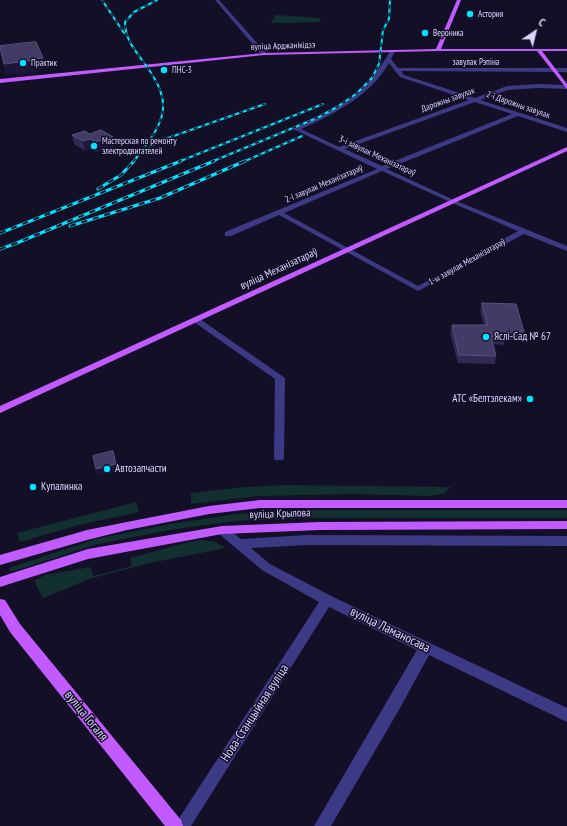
<!DOCTYPE html>
<html>
<head>
<meta charset="utf-8">
<style>
	body { margin:0 }
	#map { position:relative; width:567px; height:826px; overflow:hidden; background:#130f26; font-family:"PT Sans Narrow",sans-serif }
	canvas { display:block }
	.north { position:absolute; left:515px; top:12px; width:40px; height:40px; -webkit-text-stroke:3px #130f26; paint-order:stroke; rotate:35deg; font-size:11px; font-weight:700; line-height:16px; text-align:center; color:#d9d4ff }
	.north::after { content:''; display:block; margin:auto; width:14px; height:18px; background:#d9d4ff; clip-path:polygon(50% 0,100% 100%,50% 72%,0 100%) }
</style>
</head>
<body>
<div id="map">
<canvas width="567" height="826"></canvas>
<div class="north">С</div>
</div>
<script>
const ctx = document.querySelector('canvas').getContext('2d');
ctx.lineJoin = 'round';
function fill(path, color) { ctx.fillStyle = color; ctx.fill(path, 'evenodd'); }
function trace(path, color, width, dash) { ctx.strokeStyle = color; ctx.lineWidth = width; ctx.lineCap = dash ? 'butt' : 'round'; ctx.setLineDash(dash || []); ctx.stroke(path); }
function label(font, color, halo, rows, align = 'center') {
  ctx.font = font + ' "PT Sans Narrow",sans-serif'; ctx.lineWidth = 3; ctx.setLineDash([]); ctx.textBaseline = 'middle'; ctx.strokeStyle = halo; ctx.fillStyle = color; for (const [text, x, y, turn = 0] of rows) {
    ctx.save(); ctx.translate(x, y); ctx.rotate((+turn || 0) * Math.PI / 180); ctx.textAlign = isNaN(turn) ? turn : align; if (halo) ctx.strokeText(text, 0, 0); ctx.fillText(text, 0, 0); ctx.restore();
  }
}
fill(new Path2D(`
	M276 15 319 18 321 22 271 23Z
	M286 485 451 487 443 494 430 496 354 494 259 496 191 504V493L244 487Z
	M136 502 139 512 79 525 20 542 17 533Z
	M297 510H567V518H301L235 521 170 530 98 544 14 571 8 570 12 567 96 539 170 524 237 514Z
	M202 540 215 542 226 548 150 563 89 579 43 598 34 581 45 575 91 567 93 576 132 566 130 558 189 542Z`), '#12302f');
fill(new Path2D(`
	M215 0H219L266 53V55H262Z
	M391 50 395 51 391 59 398 68H567V72L401 71 404 75 475 98 507 86 538 84 567 85V89L538 88 508 90 480 100 567 128V132L518 116 387 169 454 200 567 246V251L524 234 418 291 279 215 231 236H225V232L377 169 293 129C301 122 314 119 323 114 355 98 373 80 391 50ZM389 63 400 77 469 100 339 147 301 129C334 114 370 96 389 63ZM475 102 512 114 382 166 345 149ZM382 171 450 202 518 231 418 286 284 213Z
	M197 317 285 378 284 457 283 460H275L274 457 275 379 194 322 193 320Z
	M222 526 226 527 241 539 308 535 567 536V546L308 545 251 548 270 564 331 596 567 708V722L429 655 400 708 331 826H314L417 650 329 607 191 826H174L319 602 262 570 218 533 216 530 218 527Z`), '#3d3a85');
fill(new Path2D(`
	M457 0H461L441 49H567V51H542L567 84V89L537 51H438L264 55 0 83V79L264 53 436 49Z
	M567 147V151L0 413V406Z
	M260 500H567V508H260L209 514 127 530 87 540 0 565V555L87 530 127 522 209 506Z
	M567 521V529L320 530 222 534 88 559 0 587V577L88 549 222 526 320 522Z
	M0 599 5 600 20 624 181 820 183 826H165L10 632 0 615Z`), '#c25bff');
const railFar1 = new Path2D(`
	M102 0 124 33
	M144 153 154 144 165 139 265 104
	M133 162C166 121 176 104 142 60 133 48 125 38 125 22L134 12 157 0
	M178 162 323 104
	M211 162 317 118 337 107 356 94 372 78 379 64 383 30 389 19 390 0
	M243 162 302 136`);
const rail = new Path2D(`
	M98 189 121 175 134 161
	M70 226 160 198 245 161
	M0 233 181 161
	M12 245 214 161
	M0 249 17 243`);
trace(railFar1, '#00e5ff', 2);
trace(rail, '#00e5ff', 3);
trace(railFar1, '#130f26', 1.5, [4]);
trace(rail, '#130f26', 2, [6]);
fill(new Path2D(`
	M72 135 113 137 114 147 97 152 92 149 85 151 74 144Z
	M482 303 524 332 522 340H505L504 345 493 344 496 356 495 364 458 363 450 333 452 325H484L480 311Z`), '#312854');
fill(new Path2D(`
	M43 58 45 69 37 70V72L6 75 4 64Z
	M113 137 114 147 97 152 96 142Z
	M91 139 92 149 85 151 83 141Z
	M116 464 118 471 97 475 96 469Z`), '#1d163a');
const building = new Path2D(`
	M36 42 43 58 34 59 35 60 4 64 0 48V46Z
	M101 130 113 137 96 142 91 139 83 141 72 135 85 131 89 134Z
	M482 303 516 304 524 332H505L506 337 491 336 496 356 459 355 452 325H487Z
	M113 451 116 464 96 469 93 456Z`);
fill(building, '#433a66');
trace(building, '#5a527e', 1);
for (const [x, y, r, color] of [
	[470,14,4,"#00e5ff"],
	[425,33,4,"#00e5ff"],
	[23,63,4,"#00e5ff"],
	[164,70,4,"#00e5ff"],
	[94,146,4,"#00e5ff"],
	[486,337,4,"#00e5ff"],
	[530,399,4,"#00e5ff"],
	[107,469,4,"#00e5ff"],
	[33,487,4,"#00e5ff"]
]) { const dot = new Path2D(); dot.arc(x, y, r, 0, 2 * Math.PI); ctx.fillStyle = color; ctx.fill(dot); trace(dot, '#130f26', 1.5); }
label('9px', '#d9d4ff', '#130f26', [
	["Астория",478,14],
	["Вероника",433,33],
	["Практик",31,63],
	["ПНС-3",172,70],
	["Мастерская по ремонту",102,141],
	["электродвигателей",102,151]
], 'left');
label('9px', '#d9d4ff', '#130f26', [
	["вуліца Арджанікідзэ",283,46,-2],
	["завулак Рэпіна",476,62],
	["Дарожны завулак",448,100,-20],
	["2-і Дарожны завулак",518,105,19],
	["3-і завулак Механізатараў",377,156,25],
	["2-і завулак Механізатараў",324,184,-23],
	["1-ы завулак Механізатараў",467,262,-29]
]);
label('11px', '#d9d4ff', '#130f26', [
	["вуліца Механізатараў",279,269,-25],
	["вуліца Крылова",280,514,-2]
]);
label('11px', '#d9d4ff', '#130f26', [
	["Яслі-Сад № 67",494,337],
	["АТС «Белтэлекам»",522,399,"right"],
	["Автозапчасти",115,469],
	["Купалинка",41,487]
], 'left');
label('13px', '#d9d4ff', '#130f26', [
	["вуліца Ламаносава",390,630,26],
	["Нова-Станцыйная вуліца",255,713,-57],
	["вуліца Гогаля",86,716,51]
]);
</script>
</body>
</html>
